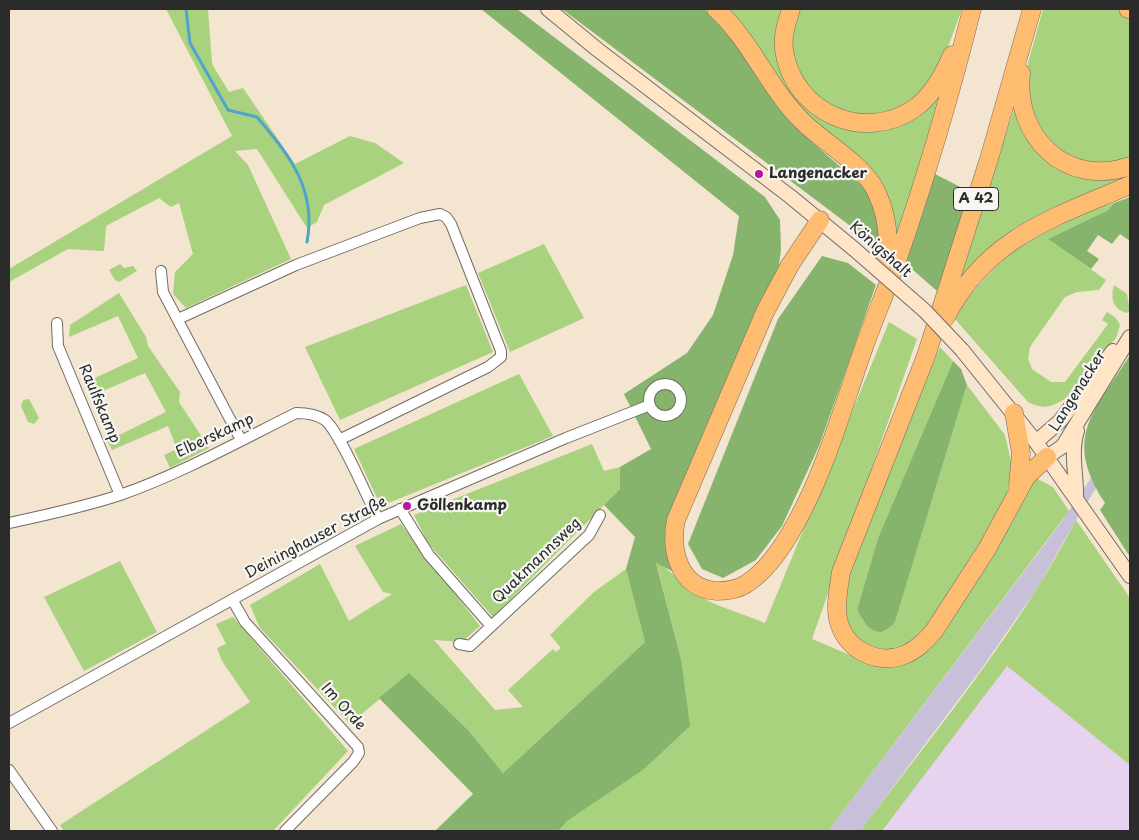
<!DOCTYPE html>
<html>
<head>
<meta charset="utf-8">
<style>
	body { margin:0 }
	#map { position:relative; width:1139px; height:840px; overflow:hidden; background:#f3e5d0; font-family:"Playpen Sans",sans-serif }
	canvas { display:block }
	.frame { position:absolute; inset:0; border:10px solid #2b2b2b; pointer-events:none }
</style>
</head>
<body>
<div id="map">
<canvas width="1139" height="840"></canvas>
<div class="frame"></div>
</div>
<script>
const ctx = document.querySelector('canvas').getContext('2d');
ctx.lineJoin = 'round';
function fill(path, color) { ctx.fillStyle = color; ctx.fill(path, 'evenodd'); }
function trace(path, color, width, dash) { ctx.strokeStyle = color; ctx.lineWidth = width; ctx.lineCap = dash ? 'butt' : 'round'; ctx.setLineDash(dash || []); ctx.stroke(path); }
function label(font, color, halo, rows, align = 'center') {
  ctx.font = font + ' "Playpen Sans",sans-serif'; ctx.lineWidth = 4.5; ctx.setLineDash([]); ctx.textBaseline = 'middle'; ctx.strokeStyle = halo; ctx.fillStyle = color; for (const [text, x, y, turn = 0] of rows) {
    ctx.save(); ctx.translate(x, y); ctx.rotate((+turn || 0) * Math.PI / 180); ctx.textAlign = isNaN(turn) ? turn : align; if (halo) ctx.strokeText(text, 0, 0); ctx.fillText(text, 0, 0); ctx.restore();
  }
}
fill(new Path2D(`
	M1007 665 1130 765V831H882Z`), '#e7d2ef');
fill(new Path2D(`
	M1113 461 1076 520 1038 587 982 668 860 831H828L1060 524 1091 478Z`), '#c8bfd8');
fill(new Path2D(`
	M166 9H208L212 64 229 92 243 88 295 164 350 136 375 143 404 163 324 205 317 222 307 228 257 149 235 151 248 165 291 259 186 308 173 294 175 272 193 254 179 203 171 207 159 198 106 226 104 251 68 249 9 282V269L232 136Z
	M723 9H962L944 58 945 86 896 241 890 207 806 118Z
	M1043 9H1130V177L1057 210 956 288 1023 81Z
	M1114 203 1108 210 1048 239 1106 280 1099 290 1077 292 1065 297 1030 347 1028 359 1032 369 1051 382H1065L1108 324 1102 320 1107 312 1116 318 1120 325 1116 338 1066 398C1053 407 1043 410 1028 402L954 318C994 258 1044 220 1114 203Z
	M544 244 584 318 510 352 478 273Z
	M120 264 124 268 133 266 137 271 119 282 115 280 109 270Z
	M466 285 493 352 340 420 305 347Z
	M1114 285 1127 294 1130 311 1127 313C1113 309 1110 299 1114 285Z
	M119 293 146 337 148 346 180 392 179 402 209 448 170 468 164 455 177 449 168 426 112 450 107 441 166 412 145 373 91 396 86 382 138 358 118 316 69 337 70 325Z
	M889 322 917 339 812 639 869 663H901L1034 477 1053 487 1069 511 828 831H558L681 659 656 562C673 571 677 581 692 592 713 606 742 613 765 623Z
	M940 347 953 361 878 538 857 610C867 629 878 642 895 622L967 385 1005 435 1011 461 1014 462 1007 494 998 516 932 622 918 638 905 648 873 651 850 634 843 606 849 570Z
	M519 374 553 436 386 504 377 498 354 449Z
	M29 399 39 418 34 424 28 422 21 406 23 400Z
	M592 444 604 471 620 467V489L493 617 428 543 414 515Z
	M1076 520 1130 598V765L1007 666 882 831H860C935 732 1019 631 1076 520Z
	M401 524 480 626 462 642 434 640 495 710 523 707 508 690 553 649 556 652 561 648 550 635 594 592 626 569 645 642 503 773 468 730 409 674 350 724 260 628 250 605 320 564 349 621 392 594 383 592 355 546Z
	M120 561 157 632 84 671 44 597Z
	M233 617 348 751 273 831H64L60 825 250 702 222 661 217 648 226 644 216 624Z`), '#a8d27e');
fill(new Path2D(`
	M481 9H517L765 197 780 220 781 250 778 273 667 540 672 571 656 563 681 659 690 726 644 769 567 821 558 831H435L473 794 379 698 409 673 468 730 503 773 645 642 626 569 635 537 604 505 620 489V467L651 449 624 394 687 353 713 315 733 255 739 216Z
	M562 9H704L716 18 807 138 865 188 881 223V249Z
	M935 174 972 193 937 291 905 263Z
	M1130 197V241L1120 234 1112 244 1098 235 1087 251 1099 259 1091 269 1048 239 1108 210 1114 203Z
	M822 256 848 263 876 285 819 446 782 526 756 560 723 578 702 569 688 544 778 319Z
	M1130 355V557L1100 510 1105 503C1062 437 1094 412 1130 355Z
	M953 361 961 369 967 385 895 622C878 642 867 629 857 610L878 538Z`), '#86b46d');
trace(new Path2D(`
	M186 9 190 43 228 110 257 117C289 155 317 189 307 242`), '#50a4cb', 3);
const street = new Path2D(`
	M161 271 163 292 241 440
	M178 319 296 265 420 218 440 214 446 217 451 224 501 351V357L488 367 339 440
	M57 323 58 346 120 495
	M649 400a16 16 0 1 1 32 0a16 16 0 1 1-32 0Z
	M400 509 429 555 491 626
	M9 523C46 515 84 507 120 495 180 474 238 442 296 413 306 413 316 414 325 420 340 432 368 499 378 519
	M233 601 245 622 358 747 359 753 353 762 285 831
	M459 644 470 646 589 535 600 515
	M9 723 378 519 566 438 650 405
	M9 770 52 831`);
const secondary = new Path2D(`
	M548 9 598 50 791 197 854 249
	M962 350 1036 442 1130 576
	M1036 442 1060 421 1113 351
	M1047 457 1063 446 1130 337
	M1076 499C1077 476 1070 453 1077 431`);
const highway = new Path2D(`
	M716 9C751 41 768 87 802 121 824 143 862 163 876 191 889 218 891 244 883 272
	M791 9C787 22 782 36 784 50 793 112 863 144 915 108 933 95 944 74 952 55
	M1032 9 989 159 926 356 841 572C839 587 835 604 838 619 844 648 876 666 904 655 917 650 926 640 934 631L987 549 1026 477 1047 457
	M1128 9H1130
	M1021 73C1014 137 1066 188 1130 166
	M820 220 790 265 765 312 676 520C670 550 679 589 717 591 727 591 737 590 746 584 767 571 784 545 796 523 826 469 843 406 864 347 875 317 888 286 899 255 927 174 951 92 972 9
	M945 318C987 237 1053 218 1130 185
	M1014 413 1021 453 1018 486`);
trace(street, '#716c65', 12);
trace(secondary, '#716c65', 16);
trace(highway, '#716c65', 19);
trace(street, '#fff', 10);
trace(secondary, '#ffe4c6', 14);
trace(highway, '#febc70', 18);
const secondaryBridge = new Path2D(`
	M854 249 925 311 962 350`);
trace(secondaryBridge, '#716c65', 16, []);
trace(secondaryBridge, '#ffe4c6', 14);
for (const [x, y, r, color] of [
	[759,174,5,"#b5179e"],
	[407,506,5,"#b5179e"]
]) { const dot = new Path2D(); dot.arc(x, y, r, 0, 2 * Math.PI); ctx.fillStyle = color; ctx.fill(dot); trace(dot, '#f6f6f2', 2); }
for (const [x, y, w] of [
	[976,199,45]
]) { const box = new Path2D(); box.roundRect(x - w / 2, y - 11.5, w, 23, 4); ctx.fillStyle = '#f6f6f2'; ctx.fill(box); trace(box, '#2b2b2b', 1); }
label('bold 14px', '#2b2b2b', null, [
	["A 42",976,199]
]);
label('bold 15px', '#2b2b2b', '#f6f6f2', [
	["Langenacker",769,174],
	["Göllenkamp",417,506]
], 'left');
label('15px', '#2b2b2b', '#f6f6f2', [
	["Königshalt",880,250,41],
	["Langenacker",1078,391,-58],
	["Raulfskamp",99,404,67],
	["Elberskamp",215,436,-25],
	["Deininghauser Straße",316,538,-28],
	["Quakmannsweg",537,561,-44],
	["Im Orde",343,707,48]
]);
</script>
</body>
</html>
